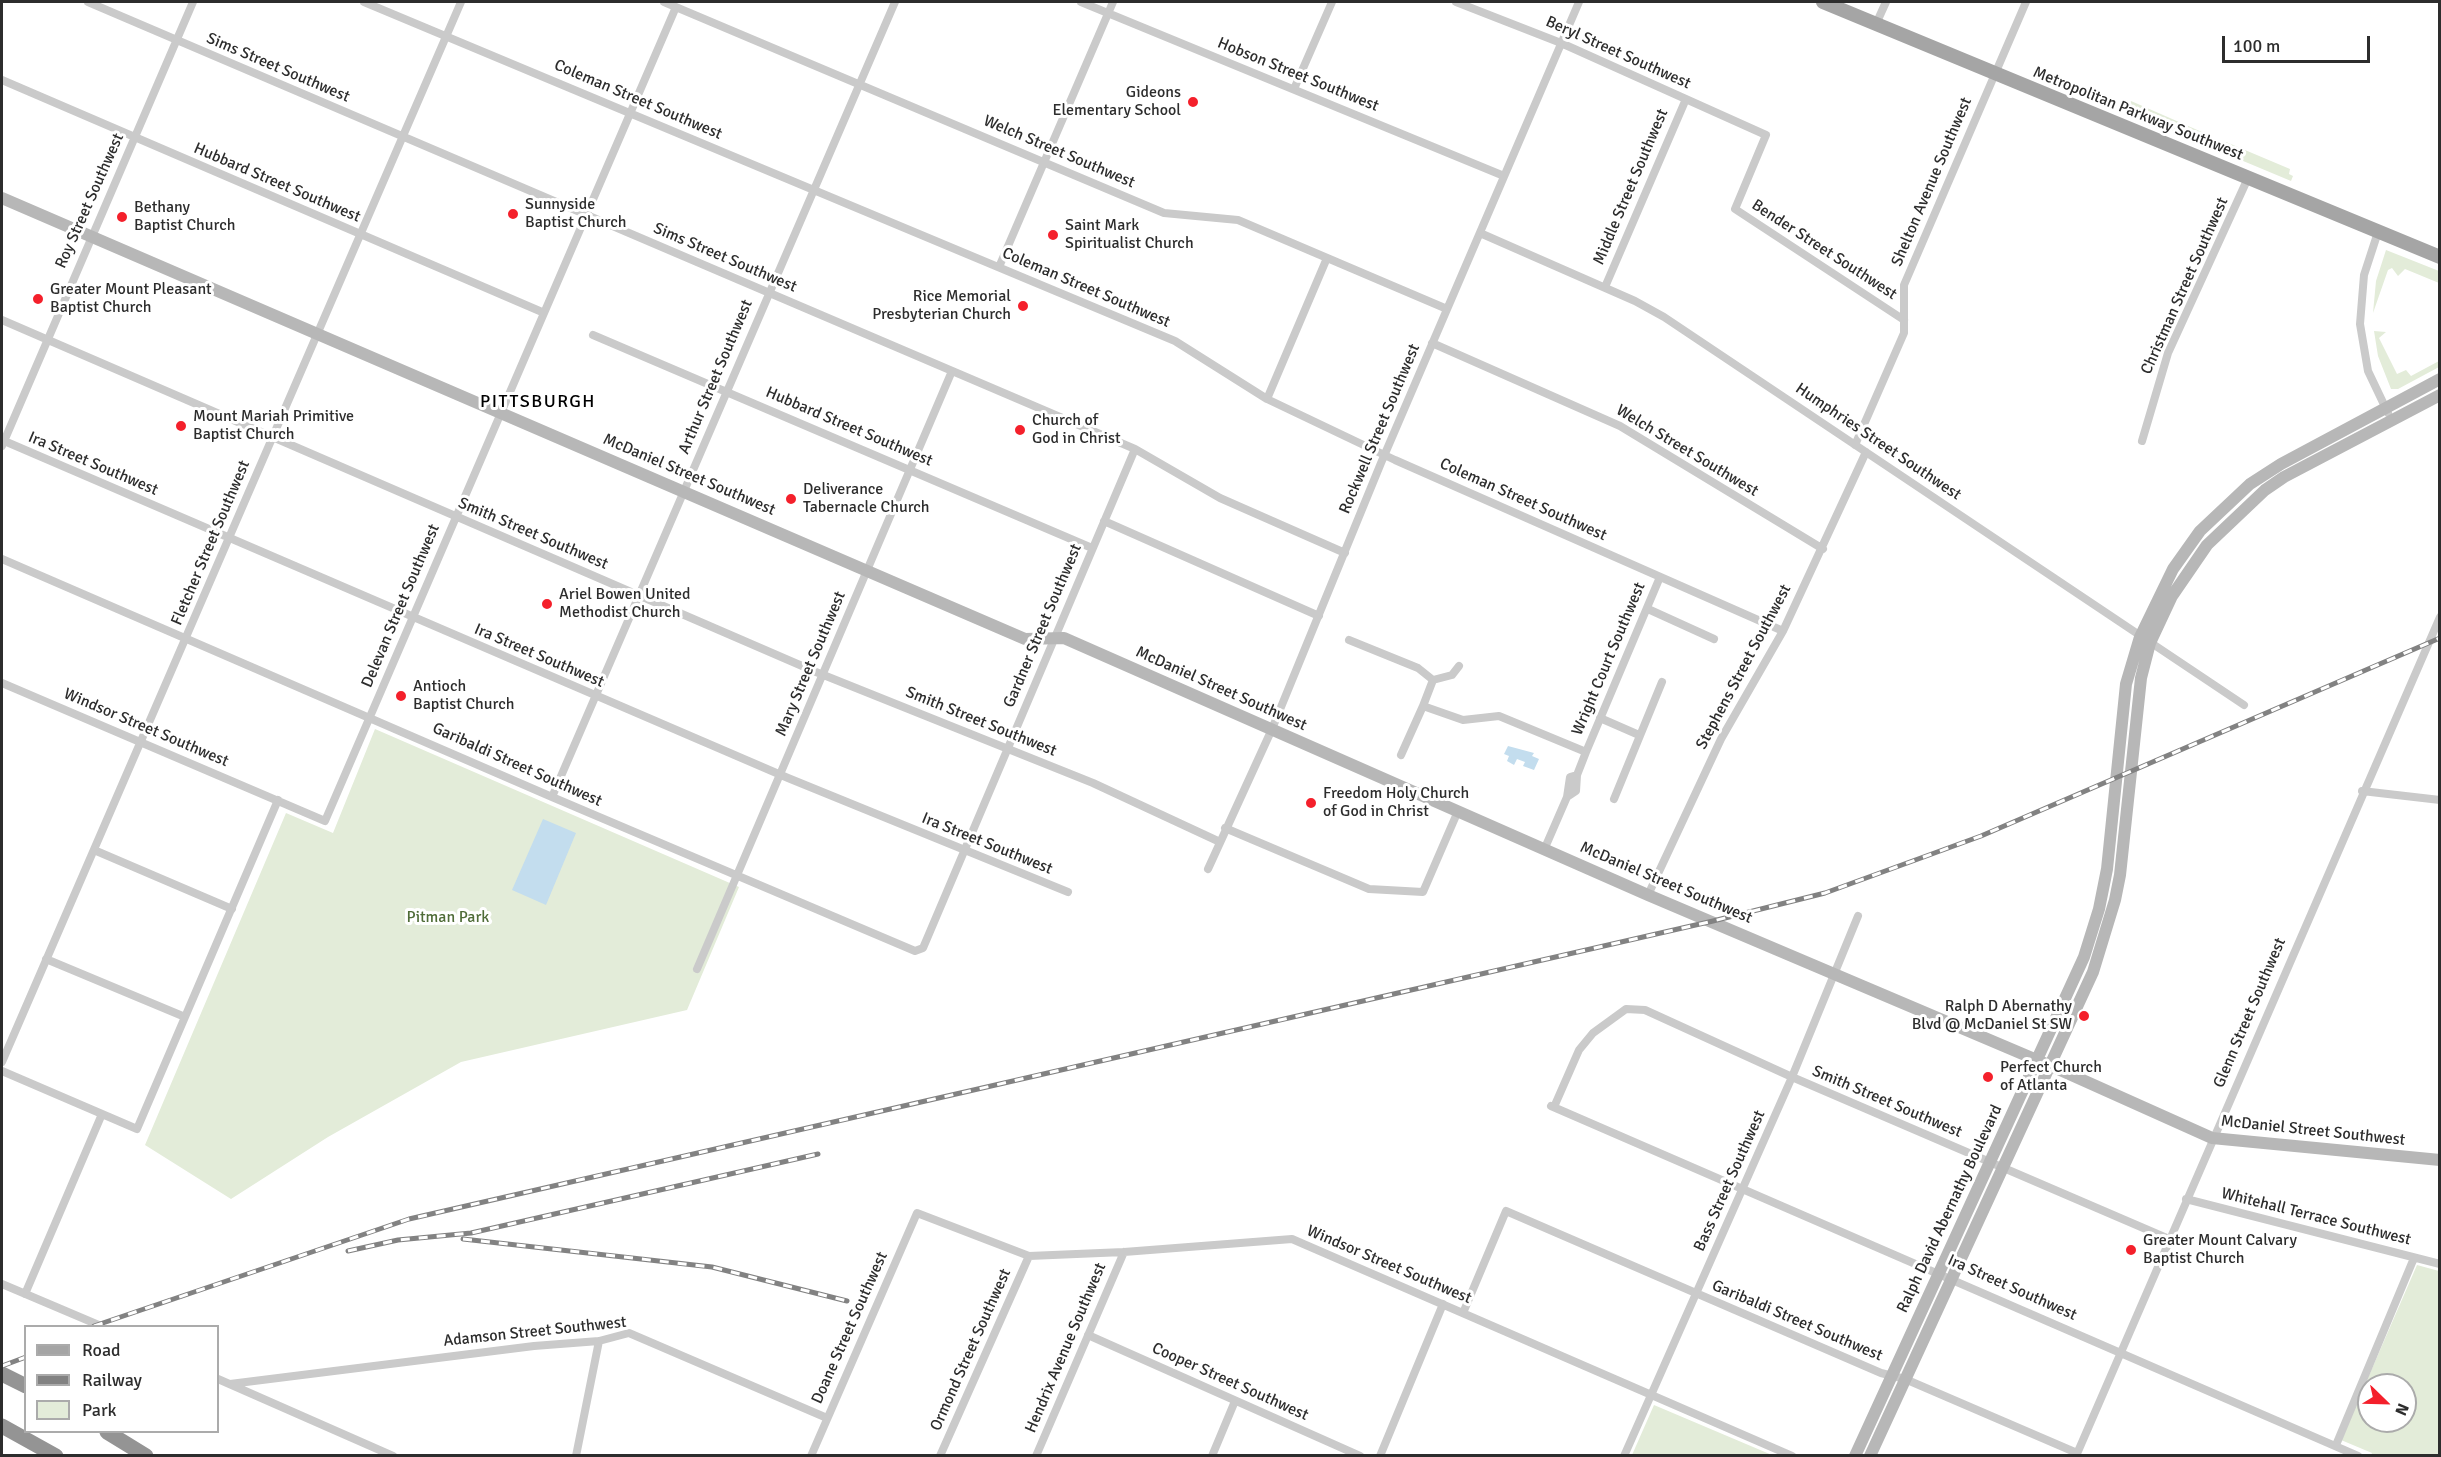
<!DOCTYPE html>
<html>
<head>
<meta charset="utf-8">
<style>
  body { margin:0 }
  #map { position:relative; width:2441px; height:1457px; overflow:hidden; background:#fff; font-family:Signika,sans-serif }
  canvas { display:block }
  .frame { position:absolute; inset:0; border:3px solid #2d2d2d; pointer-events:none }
  .legend { position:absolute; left:24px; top:1325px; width:195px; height:108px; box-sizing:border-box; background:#fff; border:2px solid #ababab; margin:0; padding:8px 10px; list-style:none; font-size:18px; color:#2d2d2d }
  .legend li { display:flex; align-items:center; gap:12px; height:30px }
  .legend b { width:30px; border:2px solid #ababab }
  .north { position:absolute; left:2357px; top:1373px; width:60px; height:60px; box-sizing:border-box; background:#fff; border:2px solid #ababab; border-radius:50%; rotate:113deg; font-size:16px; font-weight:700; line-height:24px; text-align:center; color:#2d2d2d }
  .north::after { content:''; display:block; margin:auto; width:21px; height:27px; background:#f4202b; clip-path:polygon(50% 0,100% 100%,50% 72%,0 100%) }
  .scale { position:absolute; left:2222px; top:36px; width:148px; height:27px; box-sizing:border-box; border:3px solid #2d2d2d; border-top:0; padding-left:8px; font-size:18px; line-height:21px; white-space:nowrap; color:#2d2d2d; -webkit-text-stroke:4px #fff; paint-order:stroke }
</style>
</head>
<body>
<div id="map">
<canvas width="2441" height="1457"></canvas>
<div class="frame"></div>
<ul class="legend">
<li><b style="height:8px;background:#a5a5a5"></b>Road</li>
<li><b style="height:8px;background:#828282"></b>Railway</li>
<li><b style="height:16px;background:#e3ecd9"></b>Park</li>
</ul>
<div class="north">N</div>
<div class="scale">100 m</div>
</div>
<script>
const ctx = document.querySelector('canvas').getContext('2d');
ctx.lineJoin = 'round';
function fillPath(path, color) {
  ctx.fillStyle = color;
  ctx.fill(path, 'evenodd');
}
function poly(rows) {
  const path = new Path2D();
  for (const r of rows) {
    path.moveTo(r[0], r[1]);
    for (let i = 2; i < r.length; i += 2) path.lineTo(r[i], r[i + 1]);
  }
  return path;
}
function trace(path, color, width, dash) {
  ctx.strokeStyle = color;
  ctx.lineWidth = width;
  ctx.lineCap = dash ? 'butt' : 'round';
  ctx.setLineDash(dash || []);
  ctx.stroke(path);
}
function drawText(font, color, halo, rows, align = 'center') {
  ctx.font = font + ' Signika,sans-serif';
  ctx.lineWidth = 6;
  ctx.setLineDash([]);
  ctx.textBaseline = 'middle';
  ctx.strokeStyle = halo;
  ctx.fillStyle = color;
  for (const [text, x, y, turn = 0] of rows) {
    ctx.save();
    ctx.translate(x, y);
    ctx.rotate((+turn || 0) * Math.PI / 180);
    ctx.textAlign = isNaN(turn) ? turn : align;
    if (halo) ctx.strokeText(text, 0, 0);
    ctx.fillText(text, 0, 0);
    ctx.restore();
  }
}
fillPath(poly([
  [2131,101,2211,136,2211,141,2222,146,2226,142,2290,169,2289,174,2293,176,2291,181,2126,112],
  [2386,250,2439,271,2439,283,2405,269,2398,276,2392,268,2388,270,2373,313,2376,281],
  [2374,331,2386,332,2379,338,2397,374,2406,370,2411,376,2439,361,2439,367,2398,389,2391,389,2378,356],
  [375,729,739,887,687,1010,461,1062,328,1137,231,1199,145,1145,286,813,333,833],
  [2417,1265,2439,1271,2439,1455,2371,1455,2372,1453,2341,1440],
  [2369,1385,2405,1385,2405,1421,2369,1421],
  [1654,1405,1772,1455,1632,1455]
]), '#e3ecd9');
fillPath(poly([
  [1508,746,1534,753,1532,756,1539,759,1534,770,1523,766,1525,762,1517,759,1514,765,1507,761,1509,756,1504,754],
  [543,819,576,833,546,905,512,890]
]), '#c3ddee');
trace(poly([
  [88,2,1135,449,1220,498,1345,553],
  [364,2,1175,341,1267,399,1395,460,1783,631],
  [664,2,1164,213,1238,220,1447,309],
  [1081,2,1504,176],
  [1456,2,1561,43,1766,135,1735,209,1904,320],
  [1876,24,1886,2],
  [2,80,542,312],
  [1294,89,1332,2],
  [2378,232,2364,275,2360,324,2368,371,2388,413],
  [1480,233,1635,301,1664,317,2244,705],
  [999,267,1113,2],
  [1605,287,1686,99],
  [2,320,816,672,1093,783,1220,842],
  [593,335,1092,548],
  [1432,343,1620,426,1823,549],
  [1267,399,1327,258],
  [2,440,788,778,1068,892],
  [2142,441,2168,353,2248,178],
  [1855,445,1904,333,1904,285,2026,2],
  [2,446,193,2],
  [1104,521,1319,616],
  [2,559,552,797,915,951,923,948,1135,449],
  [1648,609,1714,639],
  [1349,640,1418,668,1433,680],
  [1459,666,1452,675,1433,680,1423,706,1463,720,1499,716,1586,752,1660,577],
  [2,683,325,821,676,7],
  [1600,718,1639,735],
  [1401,755,1423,706],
  [1577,775,1586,752],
  [2362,791,2440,800],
  [552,797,895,2],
  [1567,797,1576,791,1577,775],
  [1614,799,1662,682],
  [1225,828,1369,889,1423,892,1458,811],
  [94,850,232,909],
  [1544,850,1567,797,1570,777,1577,775],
  [1208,869,1272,729,1381,463,1579,2],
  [1648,895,1721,739,1783,631,1866,452],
  [46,959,185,1017],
  [697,969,952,371],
  [2,1062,461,2],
  [2,1071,137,1129,278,800],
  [1551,1106,2358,1456],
  [1554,1107,1579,1050,1593,1033,1626,1009,1645,1010,1792,1077,2169,1239],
  [2186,1199,2440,1264],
  [2,1284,101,1326],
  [25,1294,102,1114],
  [1463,1313,1506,1211,1881,1373,1905,1379,2077,1453],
  [1088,1335,1360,1456],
  [218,1379,393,1456],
  [230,1384,534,1346,599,1341,629,1333,827,1418],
  [2336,1445,2414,1258],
  [576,1456,599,1341],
  [811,1456,917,1213,1029,1256,1124,1252,1292,1239,1792,1456],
  [940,1456,1029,1256],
  [1036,1456,1124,1252],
  [1212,1456,1235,1401],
  [1380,1456,1443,1304],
  [1624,1456,1792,1077,1858,916],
  [2076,1456,2440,617]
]), '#cacaca', 8);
trace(poly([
  [2,198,1025,639,1064,638,1648,895,2058,1069,2212,1138,2440,1160],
  [1855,1456,2084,957,2099,909,2107,869,2126,684,2140,637,2173,569,2200,531,2250,484,2281,464,2440,379],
  [1870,1456,2093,972,2115,900,2120,875,2141,678,2150,643,2172,596,2207,545,2265,490,2284,477,2440,395]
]), '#b7b7b7', 12);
trace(poly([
  [1823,2,2440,257]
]), '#a5a5a5', 14);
trace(poly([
  [2,1374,26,1386],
  [2,1426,56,1456],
  [107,1432,146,1456]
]), '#949494', 15);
const rail = poly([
  [463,1239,712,1267,847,1301],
  [348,1251,398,1240,471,1233,818,1154],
  [94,1326,409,1219,1713,921,1825,893,1981,836,2440,638],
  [2,1366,26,1357]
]);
trace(rail, '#828282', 5);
trace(rail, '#fff', 3, [9]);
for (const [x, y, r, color] of [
  [1193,102,6,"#f4202b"],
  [513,214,6,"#f4202b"],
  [122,217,6,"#f4202b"],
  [1053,235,6,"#f4202b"],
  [38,299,6,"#f4202b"],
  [1023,306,6,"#f4202b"],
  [181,426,6,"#f4202b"],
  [1020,430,6,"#f4202b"],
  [791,499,6,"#f4202b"],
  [547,604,6,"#f4202b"],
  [401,696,6,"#f4202b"],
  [1311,803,6,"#f4202b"],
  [2084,1016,6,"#f4202b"],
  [1988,1077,6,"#f4202b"],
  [2131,1250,6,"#f4202b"]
]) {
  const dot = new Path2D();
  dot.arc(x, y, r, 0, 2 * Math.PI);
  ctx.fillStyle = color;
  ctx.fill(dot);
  trace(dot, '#fff', 2);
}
drawText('16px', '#2d2d2d', '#fff', [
  ["Beryl Street Southwest",1618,53,24],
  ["Sims Street Southwest",278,68,23],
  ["Hobson Street Southwest",1298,75,22],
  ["Coleman Street Southwest",638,100,23],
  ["Metropolitan Parkway Southwest",2138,114,22],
  ["Welch Street Southwest",1059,152,23],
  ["Shelton Avenue Southwest",1932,182,-67],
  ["Hubbard Street Southwest",277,183,23],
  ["Middle Street Southwest",1631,187,-67],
  ["Roy Street Southwest",90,201,-66],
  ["Bender Street Southwest",1824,250,33],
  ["Sims Street Southwest",725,258,23],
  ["Christman Street Southwest",2185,286,-66],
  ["Coleman Street Southwest",1086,288,23],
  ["Arthur Street Southwest",716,377,-67],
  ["Hubbard Street Southwest",849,427,23],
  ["Rockwell Street Southwest",1380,429,-67],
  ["Humphries Street Southwest",1878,442,34],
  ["Welch Street Southwest",1687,451,31],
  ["Ira Street Southwest",93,464,23],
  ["McDaniel Street Southwest",689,475,23],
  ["Coleman Street Southwest",1523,500,24],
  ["Smith Street Southwest",533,534,23],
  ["Fletcher Street Southwest",211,543,-67],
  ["Delevan Street Southwest",401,606,-67],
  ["Gardner Street Southwest",1043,626,-67],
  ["Ira Street Southwest",539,656,23],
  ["Wright Court Southwest",1609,659,-67],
  ["Mary Street Southwest",811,664,-67],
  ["Stephens Street Southwest",1744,667,-62],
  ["McDaniel Street Southwest",1221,689,24],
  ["Smith Street Southwest",981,722,22],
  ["Windsor Street Southwest",146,728,23],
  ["Garibaldi Street Southwest",517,765,24],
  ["Ira Street Southwest",987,844,22],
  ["McDaniel Street Southwest",1666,883,23],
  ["Glenn Street Southwest",2250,1013,-67],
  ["Smith Street Southwest",1887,1102,23],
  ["McDaniel Street Southwest",2313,1131,6],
  ["Bass Street Southwest",1730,1181,-66],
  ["Ralph David Abernathy Boulevard",1950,1209,-65],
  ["Whitehall Terrace Southwest",2316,1217,14],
  ["Windsor Street Southwest",1389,1265,23],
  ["Ira Street Southwest",2012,1288,24],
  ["Garibaldi Street Southwest",1797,1321,23],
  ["Doane Street Southwest",850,1328,-66],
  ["Adamson Street Southwest",535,1332,-6],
  ["Hendrix Avenue Southwest",1066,1348,-67],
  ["Ormond Street Southwest",971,1350,-66],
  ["Cooper Street Southwest",1230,1382,24]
]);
drawText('16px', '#2d2d2d', '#fff', [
  ["Gideons",1181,93,"right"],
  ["Elementary School",1181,111,"right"],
  ["Sunnyside",525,205],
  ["Baptist Church",525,223],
  ["Bethany",134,208],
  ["Baptist Church",134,226],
  ["Saint Mark",1065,226],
  ["Spiritualist Church",1065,244],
  ["Greater Mount Pleasant",50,290],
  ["Baptist Church",50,308],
  ["Rice Memorial",1011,297,"right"],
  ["Presbyterian Church",1011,315,"right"],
  ["Mount Mariah Primitive",193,417],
  ["Baptist Church",193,435],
  ["Church of",1032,421],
  ["God in Christ",1032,439],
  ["Deliverance",803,490],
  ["Tabernacle Church",803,508],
  ["Ariel Bowen United",559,595],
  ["Methodist Church",559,613],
  ["Antioch",413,687],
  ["Baptist Church",413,705],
  ["Freedom Holy Church",1323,794],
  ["of God in Christ",1323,812],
  ["Ralph D Abernathy",2072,1007,"right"],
  ["Blvd @ McDaniel St SW",2072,1025,"right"],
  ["Perfect Church",2000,1068],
  ["of Atlanta",2000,1086],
  ["Greater Mount Calvary",2143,1241],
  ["Baptist Church",2143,1259]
], 'left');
drawText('16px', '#4f6c37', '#fff', [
  ["Pitman Park",448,918]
]);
ctx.letterSpacing = '1.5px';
drawText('18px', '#000', '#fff', [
  ["PITTSBURGH",538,402]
]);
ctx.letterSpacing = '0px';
</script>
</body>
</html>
